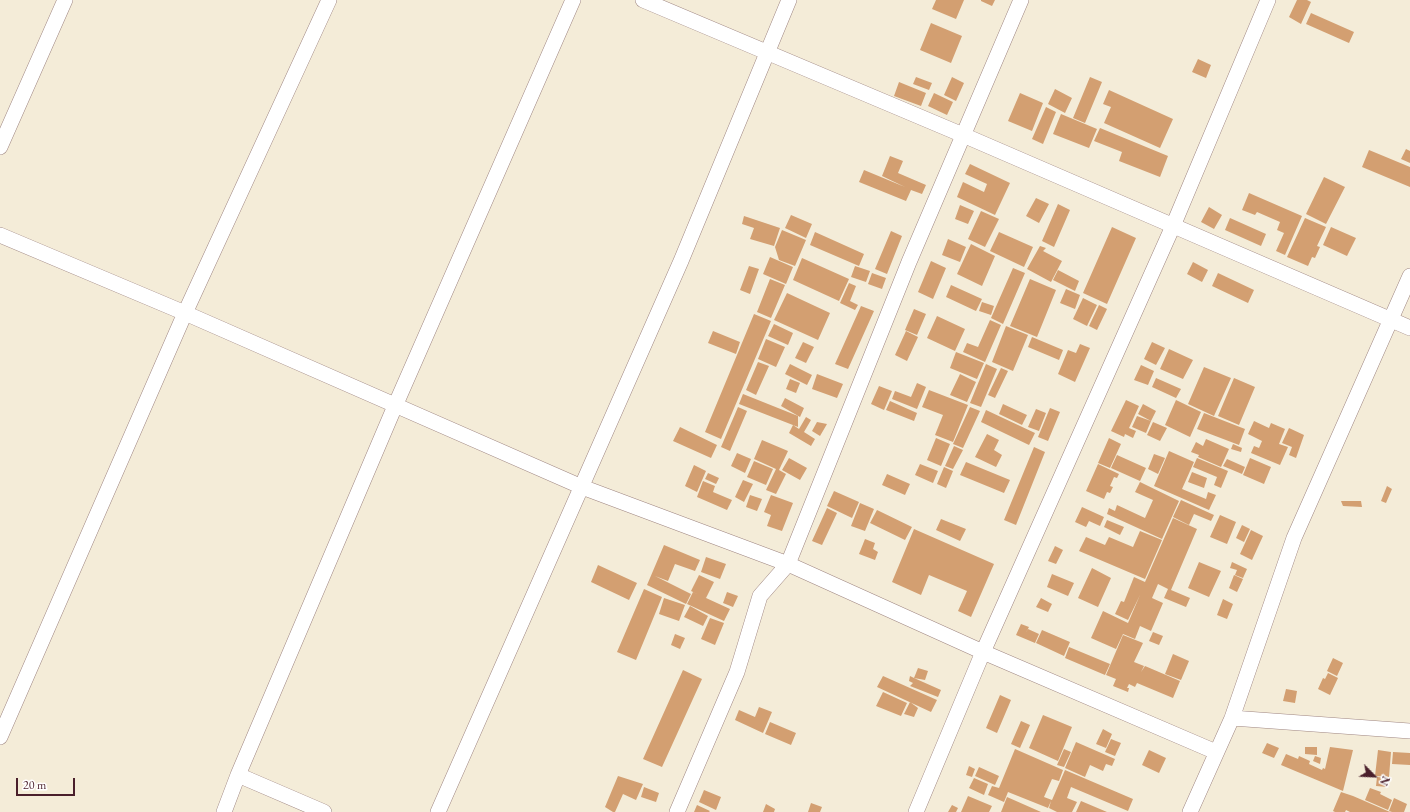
<!DOCTYPE html>
<html>
<head>
<meta charset="utf-8">
<style>
  body { margin:0 }
  #map { position:relative; width:1410px; height:812px; overflow:hidden; background:#f4ecd8; font-family:"EB Garamond",serif }
  canvas { display:block }
  .north { position:absolute; left:1354px; top:756px; width:40px; height:40px; -webkit-text-stroke:3px #fff; paint-order:stroke; rotate:114deg; font-size:11px; font-weight:700; line-height:16px; text-align:center; color:#4a1f2b }
  .north::after { content:''; display:block; margin:auto; width:14px; height:18px; background:#4a1f2b; clip-path:polygon(50% 0,100% 100%,50% 72%,0 100%) }
  .scale { position:absolute; left:16px; top:778px; width:59px; height:18px; box-sizing:border-box; border:2px solid #4a1f2b; border-top:0; padding-left:5px; font-size:12px; line-height:14px; white-space:nowrap; color:#4a1f2b; -webkit-text-stroke:3px #fff; paint-order:stroke }
</style>
</head>
<body>
<div id="map">
<canvas width="1410" height="812"></canvas>
<div class="north">N</div>
<div class="scale">20 m</div>
</div>
<script>
const ctx = document.querySelector('canvas').getContext('2d');
ctx.lineJoin = 'round';
function fillPath(path, color) {
  ctx.fillStyle = color;
  ctx.fill(path, 'evenodd');
}
function poly(rows) {
  const path = new Path2D();
  for (const r of rows) {
    path.moveTo(r[0], r[1]);
    for (let i = 2; i < r.length; i += 2) path.lineTo(r[i], r[i + 1]);
  }
  return path;
}
function trace(path, color, width, dash) {
  ctx.strokeStyle = color;
  ctx.lineWidth = width;
  ctx.lineCap = dash ? 'butt' : 'round';
  ctx.setLineDash(dash || []);
  ctx.stroke(path);
}
fillPath(poly([
  [936,0,964,0,956,19,932,9],
  [981,0,995,0,992,6,981,1],
  [1297,0,1307,0,1311,2,1301,24,1289,17],
  [1311,13,1354,32,1349,43,1306,24],
  [931,23,962,36,951,63,920,50],
  [1198,59,1211,65,1206,78,1192,72],
  [916,77,932,83,929,90,913,84],
  [952,77,964,83,956,101,944,95],
  [1090,77,1102,82,1085,123,1073,118],
  [899,82,926,93,921,106,894,96],
  [1055,89,1072,98,1065,113,1048,104],
  [1109,90,1173,119,1160,148,1104,123,1111,107,1103,104],
  [934,93,953,102,947,115,928,106],
  [1020,93,1043,103,1032,131,1008,121],
  [1046,107,1056,112,1043,144,1032,139],
  [1061,114,1097,129,1089,148,1053,134],
  [1100,128,1168,156,1160,177,1119,161,1122,152,1094,141],
  [1406,149,1410,151,1410,163,1401,159],
  [1369,150,1410,167,1410,187,1362,167],
  [890,156,903,161,898,173,926,185,922,194,911,190,906,201,859,182,864,170,905,187,882,176],
  [970,164,1010,183,995,215,957,197,963,182,984,192,987,184,965,174],
  [1324,177,1345,187,1326,224,1306,214],
  [1249,193,1302,216,1285,255,1276,251,1284,233,1277,230,1280,222,1257,212,1255,215,1242,210],
  [1036,198,1049,204,1039,223,1026,216],
  [1058,204,1070,210,1054,247,1042,241],
  [960,205,974,211,968,224,955,219],
  [1209,207,1222,215,1214,229,1201,222],
  [981,211,999,219,985,247,968,239],
  [791,215,812,224,806,238,785,228],
  [744,216,780,228,774,246,750,239,754,228,742,224],
  [1230,218,1266,234,1261,246,1225,230],
  [1305,218,1326,227,1317,246,1320,247,1315,258,1312,257,1308,266,1287,257],
  [1112,227,1136,238,1107,304,1083,293],
  [1331,227,1356,238,1347,256,1323,245],
  [782,230,806,240,795,266,779,260,775,247],
  [891,231,902,236,887,274,875,269],
  [815,232,864,254,859,266,810,245],
  [999,232,1033,247,1024,267,990,251],
  [948,239,966,247,960,262,942,255],
  [971,244,995,256,982,286,957,274],
  [1040,246,1046,248,1043,251,1062,261,1051,282,1027,269],
  [770,257,793,267,786,284,763,274],
  [802,258,849,279,839,301,793,280],
  [931,261,946,268,933,299,918,292],
  [1193,262,1208,270,1202,282,1187,274],
  [749,266,759,269,750,294,740,290],
  [855,266,870,271,866,282,851,277],
  [1013,268,1025,273,1003,324,991,318],
  [1058,270,1079,281,1075,291,1053,280],
  [872,273,886,278,882,289,868,284],
  [1218,273,1254,290,1248,303,1212,286],
  [770,279,785,285,771,318,757,312],
  [1030,279,1056,290,1037,337,1010,326],
  [849,283,856,286,850,301,858,305,855,310,840,303],
  [951,285,982,299,976,311,946,297],
  [1066,289,1080,295,1075,309,1060,303],
  [787,293,830,313,818,340,774,320],
  [1083,298,1097,305,1087,326,1073,319],
  [982,302,994,306,991,315,979,311],
  [1099,305,1107,309,1097,330,1089,326],
  [861,306,874,311,848,369,835,364],
  [914,309,926,314,917,335,905,330],
  [754,314,771,321,721,439,705,432],
  [937,316,965,329,955,351,927,338],
  [990,320,1001,325,985,362,963,352,967,343,978,347],
  [774,324,793,333,788,345,768,336],
  [1006,326,1028,335,1013,371,992,362],
  [713,331,740,342,736,354,708,343],
  [906,331,918,337,907,361,895,355],
  [1032,337,1063,350,1059,360,1028,347],
  [766,339,785,347,776,367,758,359],
  [803,342,814,347,806,363,795,358],
  [1152,342,1165,348,1156,365,1144,359],
  [1080,344,1090,348,1075,382,1058,374,1068,350,1076,353],
  [1169,349,1193,360,1183,379,1160,369],
  [956,352,984,363,977,379,950,368],
  [758,362,769,366,756,395,746,390],
  [790,364,812,375,807,385,785,374],
  [986,364,997,369,981,407,970,403],
  [1141,365,1154,371,1148,385,1134,380],
  [1204,367,1231,378,1214,416,1188,404],
  [1001,368,1008,371,995,398,988,395],
  [817,374,843,384,837,398,812,389],
  [960,374,976,382,967,402,950,395],
  [1156,378,1181,389,1176,398,1152,387],
  [1234,378,1255,387,1239,425,1218,416],
  [790,379,800,383,796,393,786,389],
  [917,383,926,387,917,409,892,399,895,391,911,397],
  [879,386,892,391,884,410,871,404],
  [929,390,968,405,953,442,935,435,943,415,922,407],
  [743,394,798,416,798,427,739,404],
  [785,398,804,408,800,417,781,406],
  [1126,400,1139,406,1129,428,1136,431,1133,438,1125,434,1124,437,1111,431],
  [1176,400,1201,412,1190,437,1165,425],
  [890,401,917,413,914,421,886,410],
  [1003,404,1027,415,1022,425,999,414],
  [1143,404,1156,411,1151,421,1138,414],
  [738,407,747,411,730,451,721,447],
  [970,407,980,411,963,448,953,444],
  [1050,408,1060,412,1048,441,1038,437],
  [1036,409,1046,413,1039,431,1028,427],
  [986,410,1035,433,1029,445,981,422],
  [1204,413,1245,429,1239,445,1197,429],
  [1137,416,1151,421,1146,433,1132,427],
  [806,417,811,420,804,432,815,439,811,446,789,433,793,425,799,429],
  [1254,421,1269,428,1271,423,1285,429,1279,444,1288,447,1280,465,1251,453,1254,446,1259,448,1262,441,1248,434],
  [817,422,827,424,820,436,812,431],
  [1153,422,1167,428,1160,441,1147,435],
  [680,427,717,445,711,458,673,441],
  [1289,428,1304,435,1296,458,1289,455,1292,447,1282,443],
  [987,434,999,440,994,450,1002,455,996,467,975,457],
  [936,438,950,444,941,466,927,460],
  [1109,438,1121,444,1110,468,1098,463],
  [1206,439,1229,449,1221,467,1198,457,1199,455,1191,452,1196,442,1203,446],
  [762,440,788,451,779,470,786,474,776,494,766,490,776,469,754,459],
  [1233,444,1242,448,1241,452,1231,449],
  [954,446,963,450,953,469,945,466],
  [1034,447,1045,452,1016,525,1004,520],
  [1169,451,1194,462,1182,489,1206,499,1208,492,1216,495,1209,510,1154,486],
  [737,453,751,459,745,473,731,466],
  [1154,454,1165,458,1158,474,1148,469],
  [1117,455,1146,468,1140,481,1111,468],
  [789,458,807,468,800,480,782,470],
  [1197,458,1228,471,1221,488,1214,485,1217,477,1193,467],
  [1250,458,1271,467,1264,484,1243,475],
  [1227,459,1245,467,1242,474,1223,466],
  [754,461,773,469,766,485,747,477],
  [966,462,1010,480,1004,493,960,475],
  [920,464,938,471,933,483,915,475],
  [1098,464,1119,474,1117,478,1114,477,1110,486,1113,487,1110,493,1107,492,1104,499,1086,491],
  [694,465,706,471,697,492,685,486],
  [944,467,953,471,946,488,937,484],
  [1192,472,1207,478,1204,488,1188,482],
  [708,473,719,478,716,484,705,479],
  [887,474,910,484,905,495,882,485],
  [743,480,753,484,744,502,735,497],
  [703,481,715,486,713,492,732,500,727,510,697,497],
  [1140,482,1179,501,1162,539,1107,514,1109,508,1115,511,1117,505,1145,518,1153,500,1135,492],
  [1387,486,1392,489,1386,503,1381,501],
  [834,491,859,502,852,518,827,506],
  [750,495,762,499,757,511,746,507],
  [771,495,793,503,782,531,767,526,771,515,764,512],
  [1181,500,1214,515,1211,521,1194,514,1189,525,1173,517],
  [1341,501,1361,501,1362,507,1343,506],
  [860,503,874,509,865,531,851,526],
  [1082,507,1104,517,1100,526,1089,521,1086,527,1075,522],
  [827,508,837,513,822,545,812,541],
  [877,510,912,527,905,540,870,523],
  [1220,515,1236,522,1227,544,1210,537],
  [1173,518,1197,529,1171,590,1190,598,1186,607,1164,598,1168,589,1158,584,1152,598,1163,603,1151,631,1140,626,1135,639,1123,634,1116,649,1091,638,1103,611,1128,623,1140,595,1128,620,1115,614,1121,601,1124,602,1134,577,1145,582],
  [941,519,966,529,960,541,936,530],
  [1107,520,1124,527,1120,535,1104,527],
  [1242,525,1250,529,1244,542,1236,538],
  [914,529,994,564,971,617,958,611,967,591,929,575,921,595,892,582],
  [1251,530,1263,536,1252,560,1240,554],
  [1140,531,1162,540,1145,579,1079,551,1086,537,1105,545,1109,537,1133,547],
  [865,539,875,543,873,549,878,552,875,560,859,554],
  [664,545,700,560,695,571,675,564,668,581,655,576,691,594,686,604,647,585],
  [1055,546,1063,550,1056,564,1048,561],
  [706,557,726,564,720,579,701,572],
  [1199,562,1221,571,1209,597,1188,588],
  [1232,562,1247,569,1243,578,1235,575,1237,570,1230,568],
  [598,565,637,583,629,600,591,582],
  [1092,568,1111,578,1098,607,1078,598],
  [1052,574,1074,583,1068,596,1047,587],
  [699,575,714,582,706,598,691,591],
  [1234,575,1243,579,1237,592,1229,588],
  [644,589,662,597,636,660,617,652],
  [693,592,730,609,724,621,687,604],
  [727,592,738,596,733,607,723,603],
  [664,598,685,605,679,621,659,614],
  [1041,598,1052,604,1048,612,1036,607],
  [1223,599,1233,604,1227,619,1217,615],
  [690,606,708,616,703,626,684,617],
  [710,618,724,623,715,645,701,639],
  [1021,624,1029,627,1025,634,1028,629,1039,634,1035,643,1016,635],
  [1042,630,1070,642,1064,656,1036,643],
  [1153,632,1163,636,1159,645,1149,641],
  [675,634,685,638,680,649,671,645],
  [1123,635,1143,643,1134,662,1144,666,1141,672,1145,666,1180,681,1173,698,1137,683,1135,687,1129,684,1127,688,1129,688,1128,692,1113,686,1116,679,1106,675],
  [1069,647,1110,664,1105,675,1065,658],
  [1173,654,1189,661,1181,680,1165,674],
  [1333,658,1343,663,1337,676,1327,671],
  [918,668,928,671,925,680,914,678,941,690,938,697,910,686,913,683,909,681,910,676,914,678],
  [683,670,702,679,662,767,643,759],
  [1328,673,1338,678,1330,695,1318,689,1323,678,1325,679],
  [883,676,937,700,931,712,877,687],
  [1286,689,1297,691,1295,703,1283,701],
  [883,692,907,703,901,716,876,706],
  [1000,695,1011,700,997,733,986,728],
  [910,702,918,708,914,717,904,714],
  [759,707,772,712,763,733,735,720,739,710,755,717],
  [1043,715,1072,727,1058,761,1029,748],
  [1021,721,1030,725,1020,748,1011,744],
  [770,722,796,733,791,745,765,734],
  [1103,729,1112,734,1106,748,1096,744],
  [1111,739,1121,743,1115,756,1105,752],
  [1076,742,1115,759,1112,766,1106,764,1103,771,1090,765,1085,777,1065,768],
  [1267,743,1279,748,1274,758,1262,753],
  [1305,747,1317,747,1317,755,1305,754],
  [1330,747,1353,750,1343,791,1281,765,1286,754,1298,759,1299,756,1310,761,1309,764,1322,770,1323,768,1325,769],
  [1015,749,1063,770,1059,781,1052,779,1044,797,1052,800,1065,770,1133,799,1128,811,1071,787,1067,798,1077,802,1072,812,1057,812,1049,808,1051,801,1048,808,1008,792,1004,802,988,795,992,786,999,788],
  [1064,749,1071,752,1064,767,1057,765],
  [1149,750,1166,758,1159,773,1142,765],
  [1378,750,1391,752,1389,777,1375,776],
  [1393,752,1410,753,1410,765,1392,764],
  [1315,756,1321,758,1320,764,1313,761],
  [969,766,975,769,972,777,966,775],
  [979,767,999,776,995,785,975,776],
  [618,776,643,784,636,800,623,794,615,812,613,812,605,807],
  [1377,777,1389,778,1388,787,1376,786],
  [974,778,988,784,984,795,969,788],
  [644,787,659,793,656,802,641,797],
  [1370,788,1381,792,1380,794,1392,800,1388,810,1365,800],
  [704,790,721,797,716,810,699,802],
  [1341,792,1353,796,1390,812,1350,812,1346,810,1345,812,1335,812,1333,811],
  [968,796,992,806,989,812,961,812],
  [1007,797,1041,812,1001,812],
  [1394,798,1407,804,1404,812,1392,812,1389,811],
  [1081,801,1107,812,1076,812],
  [811,803,822,807,820,812,808,812],
  [766,804,775,809,774,812,763,812],
  [697,805,710,811,709,812,694,812],
  [952,805,958,808,956,812,948,812]
]), '#d39f71');
const street = poly([
  [643,0,963,135,1410,328],
  [0,147,65,0],
  [0,235,185,313,582,487,788,564,983,652,1216,752],
  [1232,718,1410,731],
  [0,737,185,313,329,0],
  [238,775,324,812],
  [224,812,238,775,395,406,573,0],
  [438,812,681,261,789,0],
  [677,812,737,672,760,596,788,564,909,262,1021,0],
  [916,812,983,652,1173,226,1268,0],
  [1190,812,1232,718,1294,538,1410,276]
]);
trace(street, '#9f8682', 16);
trace(street, '#fff', 15);
</script>
</body>
</html>
